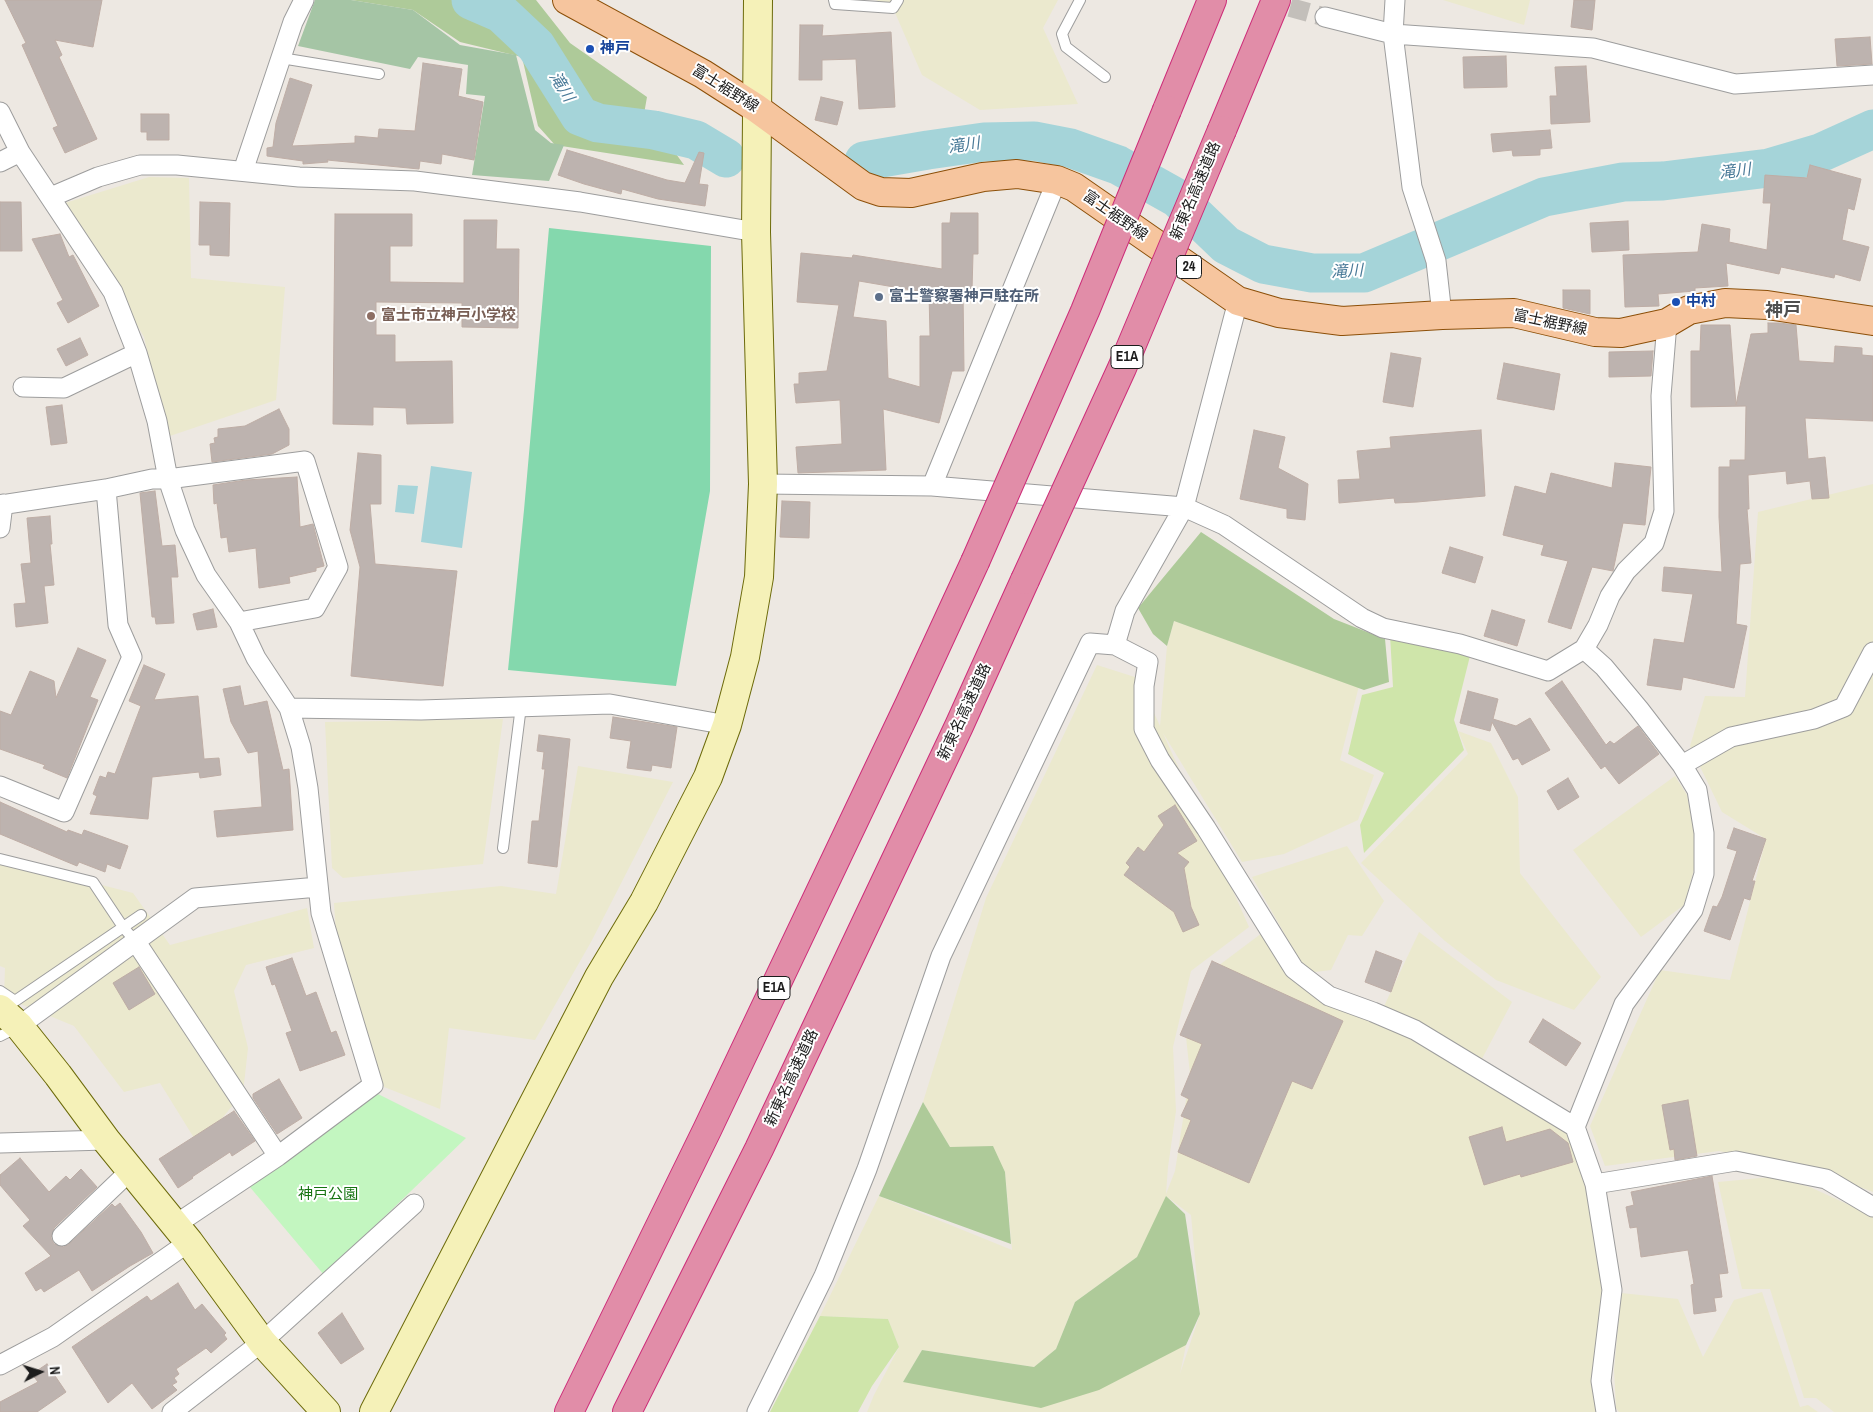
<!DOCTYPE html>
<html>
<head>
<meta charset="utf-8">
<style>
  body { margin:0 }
  #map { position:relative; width:1873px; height:1412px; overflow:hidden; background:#ede8e2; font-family:"Archivo Narrow",sans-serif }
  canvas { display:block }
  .north { position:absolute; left:15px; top:1347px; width:50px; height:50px; -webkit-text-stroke:4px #fff; paint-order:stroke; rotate:85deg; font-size:14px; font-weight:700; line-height:20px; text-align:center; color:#1c1c1c }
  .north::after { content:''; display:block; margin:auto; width:18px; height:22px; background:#1c1c1c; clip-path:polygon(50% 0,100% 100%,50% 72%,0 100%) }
</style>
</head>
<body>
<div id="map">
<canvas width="1873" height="1412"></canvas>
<div class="north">N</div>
</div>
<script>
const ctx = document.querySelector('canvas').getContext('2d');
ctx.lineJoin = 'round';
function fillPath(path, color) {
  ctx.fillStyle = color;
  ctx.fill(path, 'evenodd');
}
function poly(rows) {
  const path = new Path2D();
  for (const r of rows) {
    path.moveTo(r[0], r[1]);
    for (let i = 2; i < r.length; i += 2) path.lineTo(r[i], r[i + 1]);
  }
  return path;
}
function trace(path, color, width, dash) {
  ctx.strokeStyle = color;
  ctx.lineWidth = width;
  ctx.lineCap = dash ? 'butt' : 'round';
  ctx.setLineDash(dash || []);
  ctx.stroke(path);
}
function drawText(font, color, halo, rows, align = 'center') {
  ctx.font = font + ' "Archivo Narrow","Noto Sans JP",sans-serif';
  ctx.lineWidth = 4;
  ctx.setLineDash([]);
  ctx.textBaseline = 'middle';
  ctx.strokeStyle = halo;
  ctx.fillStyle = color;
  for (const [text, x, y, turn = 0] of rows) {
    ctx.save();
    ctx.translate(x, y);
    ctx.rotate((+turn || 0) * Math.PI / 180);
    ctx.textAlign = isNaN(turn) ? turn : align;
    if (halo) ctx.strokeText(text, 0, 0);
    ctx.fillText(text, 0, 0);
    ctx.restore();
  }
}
fillPath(poly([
  [876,0,1058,0,1043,28,1078,104,980,110,922,75,893,8],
  [1443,0,1530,0,1524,25],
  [149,177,189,178,191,278,285,287,276,400,167,437,144,337,65,203],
  [1873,484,1873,1192,1810,1168,1719,1151,1605,1166,1590,1126,1660,970,1730,980,1766,839,1722,812,1690,746,1705,696,1745,697,1758,512],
  [1174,621,1359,686,1340,760,1374,775,1358,820,1284,854,1242,862,1163,733,1249,927,1191,971,1173,1047,1176,1111,1168,1167,1166,1194,1175,1171,1190,1074,1186,1037,1206,975,1262,933,1291,964,1378,1019,1419,932,1512,1002,1475,1072,1575,1127,1609,1272,1605,1412,867,1412,874,1395,899,1347,888,1319,820,1316,879,1196,1012,1250,1005,1172,950,1147,923,1102,986,898,1097,665,1138,678,1160,726,1167,646],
  [1166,1196,1191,1215,1200,1314,1180,1374,1186,1345,1142,1358,903,1382,922,1350,1034,1367,1056,1349,1075,1302,1137,1257,1165,1202],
  [503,719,483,864,343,878,332,868,325,722],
  [1458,731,1491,743,1518,797,1520,873,1601,977,1574,1010,1496,980,1445,941,1361,863,1468,754],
  [578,766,673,782,591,942,535,1040,449,1028,440,1109,384,1087,336,934,334,903,501,886,556,894],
  [1675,776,1687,795,1698,855,1684,905,1641,937,1573,850],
  [1347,846,1384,901,1362,936,1348,935,1331,970,1307,973,1252,877],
  [0,859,133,893,170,945,307,908,314,948,246,965,234,991,248,1048,243,1093,199,1146,160,1083,124,1092,74,1026,4,997,5,968,0,966],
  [1771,1177,1810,1187,1873,1216,1873,1412,1834,1412,1816,1398,1804,1398,1770,1289,1742,1289,1718,1182],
  [1762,1292,1800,1407,1808,1405,1818,1412,1619,1412,1616,1408,1614,1370,1621,1293,1678,1299,1703,1357,1734,1300]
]), '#ebe9ce');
fillPath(poly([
  [1390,635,1472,648,1454,720,1464,750,1364,853,1360,825,1384,773,1348,754,1362,695,1393,687],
  [820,1316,888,1319,899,1347,872,1386,858,1412,770,1412]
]), '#cfe5aa');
fillPath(poly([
  [351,0,536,0,570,43,647,97,641,131,674,151,684,165,555,145,538,126,522,57,460,42,413,10],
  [1201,532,1334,619,1385,639,1389,682,1364,690,1174,621,1167,646,1153,634,1138,608],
  [923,1102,950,1147,993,1146,1005,1172,1011,1244,879,1196],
  [1166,1196,1185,1214,1200,1314,1186,1345,1099,1390,1041,1408,903,1382,922,1350,1034,1367,1056,1349,1075,1302,1137,1257]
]), '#aeca99');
fillPath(poly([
  [315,0,351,0,413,10,460,45,516,55,535,130,551,143,564,145,549,181,472,175,485,96,466,94,468,65,418,57,410,69,298,46]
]), '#a5c5a5');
fillPath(poly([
  [376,1093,466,1138,324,1275,249,1186]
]), '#c3f6c0');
fillPath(poly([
  [549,228,711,246,710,491,676,686,508,670,524,510]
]), '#84d8ad');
fillPath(poly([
  [431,466,472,472,462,548,421,542],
  [398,485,418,486,414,514,395,512]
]), '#a5d4d9');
trace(poly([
  [471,0,501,13,536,46,580,116,598,123,654,130,696,140,726,158],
  [864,161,928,150,984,142,1034,141,1070,148,1118,165,1177,198,1226,245,1263,264,1312,273,1364,273,1544,197,1623,182,1663,181,1769,168,1820,153,1873,129]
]), '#a5d4d9', 39);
const building = poly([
  [5,0,102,0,93,47,55,40,62,55,59,57,97,139,65,153,53,128,58,126,22,45,26,43,5,0],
  [1574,0,1595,0,1592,30,1571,27,1574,0],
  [800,25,823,25,822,36,891,32,895,107,859,109,856,59,822,60,822,80,799,80,800,25],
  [1870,37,1872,64,1837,66,1835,39,1870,37],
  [1506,56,1507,87,1464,88,1463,57,1506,56],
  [423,63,462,69,458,96,483,102,474,160,442,154,441,164,420,161,419,169,327,160,328,162,303,164,303,161,267,156,267,148,273,147,276,123,290,78,312,85,292,146,355,143,355,136,378,138,379,129,415,131,423,63],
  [1586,66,1590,122,1551,124,1550,96,1557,96,1555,67,1586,66],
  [821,97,843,102,837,125,815,120,821,97],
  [141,114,169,114,169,140,147,140,147,132,141,132,141,114],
  [1550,130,1552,148,1540,149,1540,155,1513,156,1512,150,1493,152,1491,134,1550,130],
  [567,150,667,180,685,183,699,152,704,153,699,184,708,185,705,206,658,199,622,189,621,194,584,184,558,175,567,150],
  [1810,165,1861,179,1854,210,1848,208,1842,240,1869,247,1860,281,1835,274,1834,278,1781,267,1779,274,1726,263,1728,286,1695,288,1695,291,1658,294,1659,306,1625,307,1623,255,1698,252,1702,224,1730,229,1729,242,1767,250,1771,203,1763,203,1765,175,1807,178,1810,165],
  [0,202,21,202,22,251,0,251,0,202],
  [200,202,230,203,229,256,210,255,210,245,199,245,200,202],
  [951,213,978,213,978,254,973,254,972,290,963,290,964,371,952,371,939,423,883,409,886,470,798,473,796,447,842,444,840,400,796,403,794,384,799,384,799,373,827,371,839,305,797,302,801,253,852,258,853,255,942,269,942,223,950,223,951,213],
  [859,281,929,293,930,336,920,336,920,387,888,378,886,321,853,317,859,281],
  [335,214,412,214,412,246,390,246,390,282,464,283,464,220,497,220,496,249,519,249,518,328,462,327,462,303,376,302,376,335,395,335,395,362,452,361,453,423,407,424,406,408,373,407,373,425,333,424,335,214],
  [1628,221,1629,250,1592,252,1590,223,1628,221],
  [60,234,69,257,73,255,99,306,68,323,57,303,63,300,32,239,60,234],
  [1563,290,1590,290,1590,314,1563,308,1563,290],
  [1768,323,1779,323,1796,325,1799,361,1834,363,1835,346,1862,348,1862,355,1873,356,1873,421,1805,418,1808,459,1825,457,1829,498,1812,499,1810,481,1787,484,1786,471,1748,475,1749,509,1747,509,1751,563,1740,564,1736,624,1747,626,1734,688,1683,677,1681,690,1647,685,1654,639,1684,643,1693,594,1662,591,1664,567,1722,572,1719,517,1719,467,1730,467,1730,460,1745,460,1746,406,1691,407,1691,351,1700,351,1701,325,1730,325,1736,405,1751,334,1768,333,1768,323],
  [80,338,88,355,66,366,57,349,80,338],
  [1653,351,1651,376,1609,377,1609,352,1653,351],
  [1391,353,1421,358,1413,407,1383,402,1391,353],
  [1504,363,1560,374,1554,410,1497,399,1504,363],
  [62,405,67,443,51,445,46,407,62,405],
  [279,409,289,429,289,445,272,454,212,462,210,444,215,443,214,438,218,437,218,429,245,426,279,409],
  [1254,430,1285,437,1278,468,1308,484,1305,520,1287,518,1287,509,1240,499,1254,430],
  [1481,430,1485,496,1417,502,1395,503,1394,498,1339,503,1338,480,1360,479,1357,451,1391,448,1390,437,1481,430],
  [358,453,381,455,381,504,370,504,375,564,457,571,443,686,351,676,360,567,350,530,358,453],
  [1615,463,1651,467,1645,525,1623,523,1613,571,1592,567,1571,629,1548,622,1568,561,1541,555,1544,545,1503,535,1515,486,1546,494,1551,473,1612,488,1615,463],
  [297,477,300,527,313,524,324,566,316,568,316,571,289,577,290,583,259,588,256,548,229,552,227,537,221,538,217,503,214,504,213,485,246,480,297,477],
  [155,491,162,546,175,545,178,577,171,577,174,623,156,624,155,617,152,617,140,493,155,491],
  [782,501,810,502,809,538,780,537,782,501],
  [50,516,52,544,50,544,54,585,44,586,48,623,16,627,14,604,26,603,21,564,31,563,27,518,50,516],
  [1450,547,1483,557,1475,583,1442,573,1450,547],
  [213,609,217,627,197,630,193,614,213,609],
  [1492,610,1525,620,1517,646,1484,636,1492,610],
  [78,648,106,660,90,697,98,700,67,778,43,768,45,765,0,749,0,711,11,715,30,671,54,681,56,698,78,648],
  [144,665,165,674,154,700,198,696,204,759,219,758,221,775,200,778,199,772,152,777,148,819,90,814,97,796,93,794,100,776,106,778,108,772,115,774,141,706,129,701,144,665],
  [1562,681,1606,745,1610,741,1614,744,1638,726,1659,754,1619,784,1605,766,1601,769,1545,693,1562,681],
  [240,686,244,706,267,701,283,770,289,769,293,830,217,837,214,811,262,807,258,751,248,753,231,722,223,689,240,686],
  [1468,691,1498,699,1493,719,1516,726,1530,718,1550,750,1522,765,1518,758,1513,760,1492,722,1490,731,1460,723,1468,691],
  [613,717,677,727,671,768,652,765,651,771,627,768,631,741,610,738,613,717],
  [539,735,570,739,557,867,528,863,532,821,539,821,545,769,542,769,544,752,537,751,539,735],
  [1568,778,1579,797,1558,810,1547,791,1568,778],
  [0,802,67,832,68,830,82,835,84,830,128,846,120,869,107,864,105,872,79,862,77,866,0,834,0,802],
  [1175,805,1197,841,1177,853,1189,862,1184,868,1191,907,1199,925,1183,932,1174,912,1124,875,1130,867,1126,863,1138,847,1144,852,1164,825,1158,816,1175,805],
  [1734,828,1766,839,1752,881,1755,881,1750,900,1744,898,1730,940,1704,931,1713,906,1717,907,1722,897,1737,851,1727,848,1734,828],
  [1376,951,1402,961,1391,992,1365,982,1376,951],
  [292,958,306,996,316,992,331,1033,336,1031,345,1055,300,1071,286,1033,292,1031,275,984,272,985,266,967,292,958],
  [1212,961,1343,1021,1312,1089,1292,1081,1249,1183,1178,1152,1191,1120,1181,1116,1189,1099,1181,1095,1202,1044,1180,1035,1212,961],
  [139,967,155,994,129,1010,113,983,139,967],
  [1543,1019,1581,1043,1566,1066,1529,1042,1543,1019],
  [279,1079,302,1118,277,1134,253,1098,253,1094,279,1079],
  [1688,1100,1697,1156,1675,1160,1674,1149,1670,1150,1662,1105,1688,1100],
  [234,1111,255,1141,232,1156,230,1152,192,1177,193,1178,178,1188,159,1159,234,1111],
  [1502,1127,1506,1142,1550,1129,1568,1143,1573,1162,1521,1177,1520,1174,1484,1185,1469,1137,1502,1127],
  [20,1158,49,1192,66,1176,70,1180,81,1169,97,1187,54,1228,51,1238,54,1244,64,1247,69,1244,112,1204,115,1207,120,1203,141,1232,153,1253,130,1266,92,1291,79,1270,44,1292,41,1288,36,1291,25,1273,51,1256,23,1226,30,1220,0,1185,0,1175,20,1158],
  [1712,1176,1728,1273,1719,1274,1722,1297,1714,1298,1716,1311,1694,1314,1691,1285,1694,1284,1688,1250,1641,1257,1637,1227,1630,1228,1626,1207,1634,1205,1631,1192,1712,1176],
  [178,1283,195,1310,202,1304,226,1333,224,1335,227,1339,211,1353,206,1348,176,1369,179,1374,174,1378,177,1382,172,1385,177,1390,152,1409,132,1383,108,1403,72,1347,147,1296,151,1301,178,1283],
  [342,1313,364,1349,341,1364,318,1333,342,1313],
  [47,1364,66,1392,37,1412,0,1412,0,1402,38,1382,32,1374,47,1364]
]);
fillPath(building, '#bdb3af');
trace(building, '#beada5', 1);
trace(poly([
  [1263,0,1325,17]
]), '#c3bfba', 19, [19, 9]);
const lane = poly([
  [834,0,835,4,893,8,898,0],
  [1080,0,1062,34,1066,47,1105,77],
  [281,58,379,74],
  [503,848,521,706],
  [0,859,93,882,123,927,136,942],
  [0,991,15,1001,141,915],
  [0,1036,18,1027]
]);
const street = poly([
  [1395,0,1393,34,1412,187,1436,261,1442,315],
  [1325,17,1393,34,1593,48,1735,84,1873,75],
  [0,112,20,152,113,292,137,353,157,421,168,479,185,530,206,575,239,622,256,658,289,708,301,747,308,788,321,913,373,1085,278,1156],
  [0,162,20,152],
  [243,171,293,22,304,0],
  [51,197,98,177,140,165,177,165,299,177,415,181,580,202,756,232],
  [1238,301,1184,507,1125,611,1115,645,1148,662,1144,686,1144,729,1160,760,1206,828,1294,969,1329,996,1373,1012,1415,1030,1575,1127,1595,1184,1612,1290,1601,1381,1606,1412],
  [23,387,64,388,137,353],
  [763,484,932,486,1184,507,1224,525,1362,618,1383,628,1460,644,1548,671,1584,649],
  [932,486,1057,180],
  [0,505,106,489,152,479,168,479,305,461,338,567,315,608,239,622],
  [0,528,3,504],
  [289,708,421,710,610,704,727,725],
  [1682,765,1731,737,1814,719,1844,707,1873,652],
  [0,786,64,812,132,657,118,625,106,489],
  [136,942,278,1156,175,1225],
  [19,1026,195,898,318,887],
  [1575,1127,1624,1004,1693,910,1704,874,1704,833,1697,790,1682,765,1639,709,1604,667,1584,649,1598,625,1610,596,1626,571,1654,543,1664,511,1661,396,1667,323],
  [0,1143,106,1140],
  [1595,1184,1736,1161,1826,1179,1873,1207],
  [62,1236,131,1170],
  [0,1365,53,1337,189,1242],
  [172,1412,262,1342,414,1204],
  [757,1412,824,1276,867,1169,941,956,1090,643,1115,645]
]);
const secondary = poly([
  [0,1009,19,1026,58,1075,106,1140,189,1242,262,1342,326,1412],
  [374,1412,599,977,644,902,708,777,727,725,745,657,759,577,763,484,756,232,758,0]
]);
const primary = poly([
  [567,0,703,74,756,108,863,186,881,192,911,193,983,177,1017,174,1057,180,1074,187,1238,301,1279,313,1342,321,1442,315,1514,313,1595,332,1621,333,1667,323,1689,310,1725,303,1767,305,1873,321]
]);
const highway = poly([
  [1167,110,1212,0],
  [1222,130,1276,0],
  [569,1412,707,1130,909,705,975,562],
  [627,1412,759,1149,959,726,1025,580]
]);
trace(lane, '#9d9d9d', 12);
trace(street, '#9d9d9d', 21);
trace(secondary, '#6c6a0a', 30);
trace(primary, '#8c4f08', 30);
trace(highway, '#cd2d79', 30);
trace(lane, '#fff', 10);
trace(street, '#fff', 19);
trace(secondary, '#f5f1b8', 28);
trace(primary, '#f6c59e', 28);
trace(highway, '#e18da8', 28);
const highwayBridge = poly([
  [975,562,1085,311,1167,110],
  [1025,580,1122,368,1222,130]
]);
trace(highwayBridge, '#cd2d79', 30, []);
trace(highwayBridge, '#e18da8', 28);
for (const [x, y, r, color] of [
  [590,49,5,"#1a4fb4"],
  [879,297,5,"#5c6f8a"],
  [1676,302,5,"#1a4fb4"],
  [371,316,5,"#8d6e63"]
]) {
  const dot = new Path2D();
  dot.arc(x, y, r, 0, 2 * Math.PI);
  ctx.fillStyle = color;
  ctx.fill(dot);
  trace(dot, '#fff', 2);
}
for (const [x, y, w] of [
  [1189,267,25],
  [1127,357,32],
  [774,988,32]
]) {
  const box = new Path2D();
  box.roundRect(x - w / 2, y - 11.5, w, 23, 4);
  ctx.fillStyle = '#fff';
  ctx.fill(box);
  trace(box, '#1c1c1c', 1);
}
drawText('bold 14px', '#1c1c1c', null, [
  ["24",1189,267],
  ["E1A",1127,357],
  ["E1A",774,988]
]);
drawText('bold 15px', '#164399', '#fff', [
  ["神戸",600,49],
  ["中村",1686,302]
], 'left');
drawText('15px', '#1c1c1c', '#fff', [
  ["富士裾野線",725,89,32],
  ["新東名高速道路",1196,191,-67],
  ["富士裾野線",1115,216,35],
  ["富士裾野線",1550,323,12],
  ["新東名高速道路",965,712,-65],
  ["新東名高速道路",792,1078,-65]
]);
drawText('bold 15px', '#4e5e75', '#fff', [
  ["富士警察署神戸駐在所",889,297]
], 'left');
drawText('bold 15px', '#785e54', '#fff', [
  ["富士市立神戸小学校",381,316]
], 'left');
drawText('15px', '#167311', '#fff', [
  ["神戸公園",328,1195]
]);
drawText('italic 16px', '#487997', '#fff', [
  ["滝川",561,87,58],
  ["滝川",964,146,-8],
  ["滝川",1735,172,-7],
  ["滝川",1347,272,-3]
]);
drawText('bold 18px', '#4f4f4f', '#fff', [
  ["神戸",1783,311]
]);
</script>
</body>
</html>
